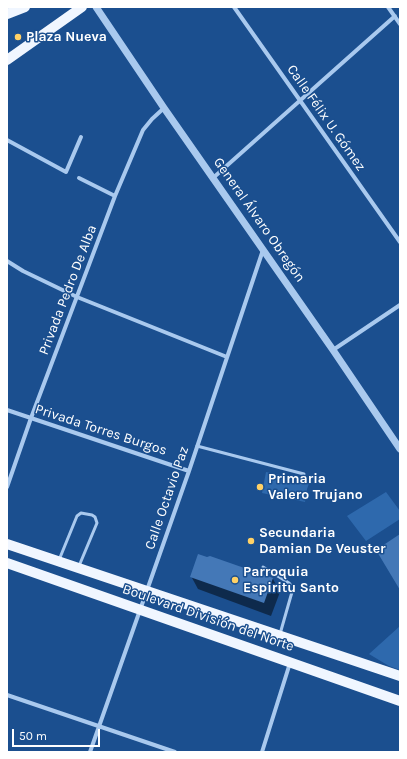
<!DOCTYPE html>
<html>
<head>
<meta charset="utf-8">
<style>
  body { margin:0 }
  #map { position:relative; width:407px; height:759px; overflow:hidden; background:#1b4f8f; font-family:Karla,sans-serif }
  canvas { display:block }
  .frame { position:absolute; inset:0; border:8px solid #fff; pointer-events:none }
  .scale { position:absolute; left:12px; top:729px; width:88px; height:18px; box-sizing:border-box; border:2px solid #fff; border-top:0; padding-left:5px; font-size:12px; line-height:14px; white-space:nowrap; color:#fff; -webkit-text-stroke:3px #1b4f8f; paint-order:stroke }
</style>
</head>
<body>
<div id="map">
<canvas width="407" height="759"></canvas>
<div class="frame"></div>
<div class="scale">50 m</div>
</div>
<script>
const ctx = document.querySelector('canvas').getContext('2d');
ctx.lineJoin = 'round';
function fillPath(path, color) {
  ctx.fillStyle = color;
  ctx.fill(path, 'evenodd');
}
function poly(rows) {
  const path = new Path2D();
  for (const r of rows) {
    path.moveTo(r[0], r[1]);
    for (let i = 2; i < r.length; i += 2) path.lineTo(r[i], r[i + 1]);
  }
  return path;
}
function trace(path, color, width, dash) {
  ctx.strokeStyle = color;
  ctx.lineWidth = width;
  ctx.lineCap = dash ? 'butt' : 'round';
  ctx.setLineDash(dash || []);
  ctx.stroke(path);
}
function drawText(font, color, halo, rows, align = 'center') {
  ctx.font = font + ' Karla,sans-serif';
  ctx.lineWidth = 3;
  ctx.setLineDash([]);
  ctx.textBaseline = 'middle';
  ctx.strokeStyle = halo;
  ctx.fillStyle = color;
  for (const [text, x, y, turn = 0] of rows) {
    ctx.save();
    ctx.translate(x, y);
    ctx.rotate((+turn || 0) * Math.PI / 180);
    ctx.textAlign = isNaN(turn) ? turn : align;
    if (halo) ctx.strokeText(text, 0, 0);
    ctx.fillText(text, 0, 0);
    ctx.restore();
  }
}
fillPath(poly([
  [266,472,310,481,307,489,305,502,262,493],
  [386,492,400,511,400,519,366,541,347,516],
  [400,626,400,670,389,666,369,654]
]), '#2e69ad');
fillPath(poly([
  [210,557,273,579,280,592,271,616,198,589,191,576,208,558]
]), '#0007');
fillPath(poly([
  [400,534,400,590,376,550],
  [198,554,207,557,210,556,273,578,264,603,190,577]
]), '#4478b7');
trace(poly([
  [197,446,304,474],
  [59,560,77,516,81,513,92,515,95,517,97,523,79,566],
  [263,567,289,583,292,587,292,592,280,634]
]), '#a9c9ee', 3);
trace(poly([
  [234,7,400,242],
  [388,7,400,24],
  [7,140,66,172,81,137],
  [79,178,115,196],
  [213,178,395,16],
  [7,261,23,271,77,297,227,357],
  [333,350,400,305],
  [7,410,189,471],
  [7,487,31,418,115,196,143,130,152,119,164,108],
  [7,695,175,752],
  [90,752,189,471,263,250],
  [262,752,290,663]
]), '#a9c9ee', 4);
trace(poly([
  [96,7,164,108,333,350,400,449]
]), '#a9c9ee', 7);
trace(poly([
  [7,14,25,7],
  [7,60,82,7],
  [7,544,400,676],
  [7,563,400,701]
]), '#f0f6ff', 10);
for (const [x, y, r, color] of [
  [18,37,4,"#ffd166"],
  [260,487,4,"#ffd166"],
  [251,541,4,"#ffd166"],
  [235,580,4,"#ffd166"]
]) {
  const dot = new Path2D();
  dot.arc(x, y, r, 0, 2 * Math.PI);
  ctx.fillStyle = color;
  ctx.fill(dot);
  trace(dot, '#1b4f8f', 1.5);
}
drawText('bold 14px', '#fff', '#1b4f8f', [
  ["Plaza Nueva",26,37],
  ["Primaria",268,479],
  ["Valero Trujano",268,495],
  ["Secundaria",259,533],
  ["Damian De Veuster",259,549],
  ["Parroquia",243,572],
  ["Espiritu Santo",243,588]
], 'left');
drawText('14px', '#fff', '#1b4f8f', [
  ["Calle Félix U. Gómez",326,118,55],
  ["General Álvaro Obregón",259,220,55],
  ["Privada Pedro De Alba",68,290,-69],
  ["Privada Torres Burgos",101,430,18],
  ["Calle Octavio Paz",167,498,-71],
  ["Boulevard División del Norte",208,618,19]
]);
</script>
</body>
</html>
